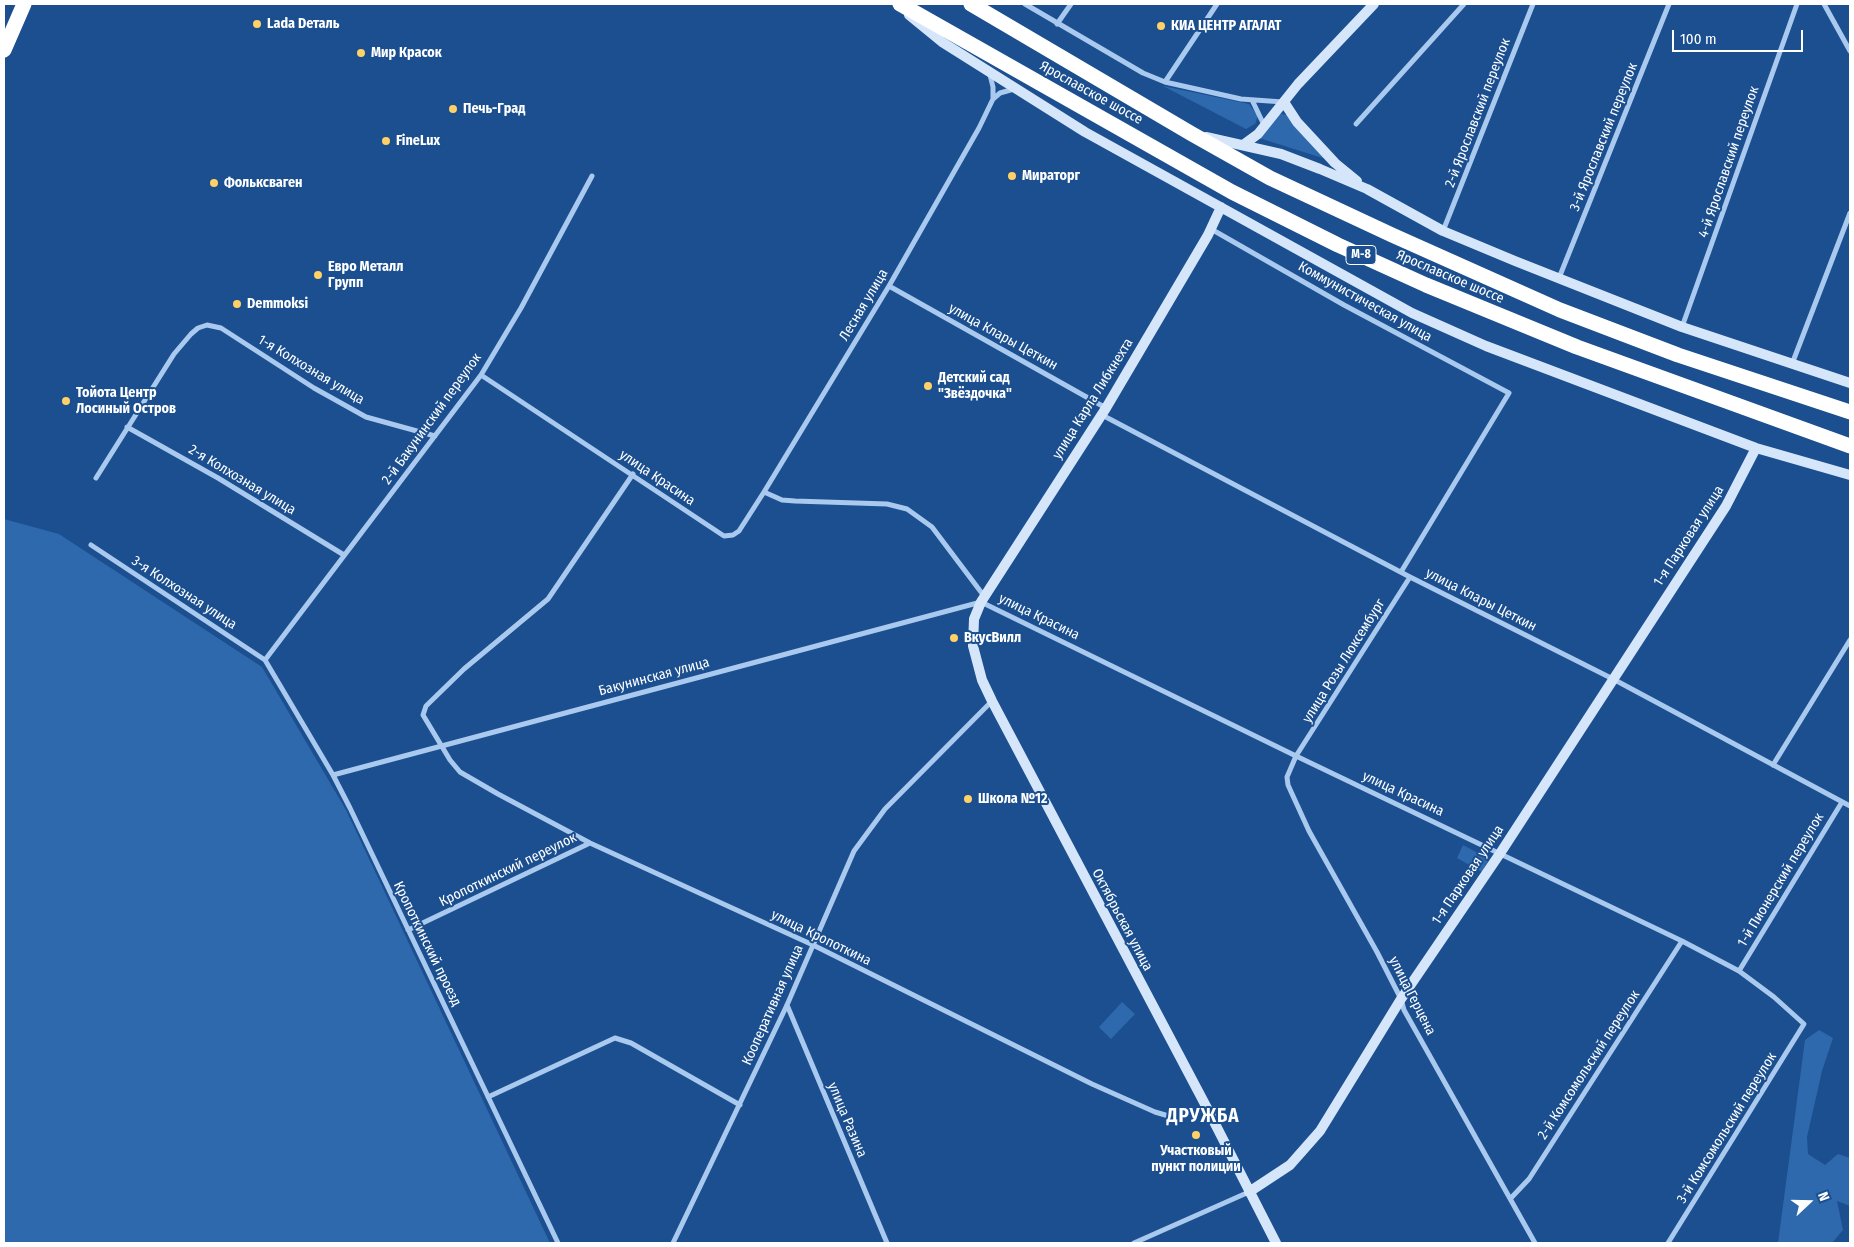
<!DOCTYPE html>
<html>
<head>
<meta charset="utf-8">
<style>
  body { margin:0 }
  #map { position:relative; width:1854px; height:1247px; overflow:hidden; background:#1b4f8f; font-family:"Fira Sans Condensed",sans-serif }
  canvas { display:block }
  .frame { position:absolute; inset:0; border:5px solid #fff; pointer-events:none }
  .north { position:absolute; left:1784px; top:1177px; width:50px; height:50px; -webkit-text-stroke:4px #1b4f8f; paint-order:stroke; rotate:69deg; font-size:14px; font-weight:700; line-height:20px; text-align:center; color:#fff }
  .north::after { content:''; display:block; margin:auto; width:18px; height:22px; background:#fff; clip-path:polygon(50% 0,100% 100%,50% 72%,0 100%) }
  .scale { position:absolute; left:1672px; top:30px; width:131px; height:22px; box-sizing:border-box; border:2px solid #fff; border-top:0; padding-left:6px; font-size:15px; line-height:18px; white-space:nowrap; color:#fff; -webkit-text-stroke:4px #1b4f8f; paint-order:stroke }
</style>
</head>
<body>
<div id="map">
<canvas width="1854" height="1247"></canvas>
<div class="frame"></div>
<div class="north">N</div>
<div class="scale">100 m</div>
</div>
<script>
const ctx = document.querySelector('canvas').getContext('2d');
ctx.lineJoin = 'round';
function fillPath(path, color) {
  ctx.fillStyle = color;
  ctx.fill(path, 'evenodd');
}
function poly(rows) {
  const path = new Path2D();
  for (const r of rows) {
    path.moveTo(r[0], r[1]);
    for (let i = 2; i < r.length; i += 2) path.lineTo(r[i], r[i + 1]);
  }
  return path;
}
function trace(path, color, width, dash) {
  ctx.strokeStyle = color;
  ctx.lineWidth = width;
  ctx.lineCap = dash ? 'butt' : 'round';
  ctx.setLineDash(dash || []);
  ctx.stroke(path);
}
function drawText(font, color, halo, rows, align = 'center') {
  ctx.font = font + ' "Fira Sans Condensed",sans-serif';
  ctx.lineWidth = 4;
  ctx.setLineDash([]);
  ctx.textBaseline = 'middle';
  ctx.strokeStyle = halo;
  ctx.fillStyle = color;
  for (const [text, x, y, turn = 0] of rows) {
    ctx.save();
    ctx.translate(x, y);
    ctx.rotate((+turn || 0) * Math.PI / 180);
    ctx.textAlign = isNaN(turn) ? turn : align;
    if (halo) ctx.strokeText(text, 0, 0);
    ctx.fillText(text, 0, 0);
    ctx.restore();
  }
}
fillPath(poly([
  [1163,86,1249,104,1258,116,1255,124,1246,129],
  [1282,114,1287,115,1329,160,1259,138,1277,115],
  [4,519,59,534,262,667,346,810,550,1243,4,1243],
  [1463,845,1489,859,1482,872,1457,858],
  [1122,1002,1135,1014,1111,1039,1099,1027],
  [1819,1030,1833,1038,1822,1071,1807,1137,1808,1154,1825,1165,1838,1154,1850,1158,1850,1206,1837,1201,1843,1230,1832,1243,1778,1243,1805,1040]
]), '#2e69ad');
trace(poly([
  [1025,4,1143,73,1165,82,1241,99,1283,102],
  [1824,4,1850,51],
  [1057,24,1071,4],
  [1165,82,1217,4],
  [993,99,1000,93,1014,89],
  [1252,100,1264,125],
  [1356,124,1464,4],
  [1211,229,1344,305,1509,393,1401,572],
  [1443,231,1533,4],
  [1559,278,1669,4],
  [889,286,1106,408],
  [1682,327,1797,4],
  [1792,364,1850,213],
  [481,375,724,536,733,535,739,531,764,492,782,500,795,501,887,504,907,509,932,527,984,596],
  [1102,415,1410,577,1613,679,1850,806],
  [127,427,218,478,344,555],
  [633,474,548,599,464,669,426,706,423,715,450,760,460,772,498,794,590,843,813,945,1092,1084,1155,1112,1172,1117,1207,1108],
  [96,478,174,354,191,334,198,328,207,325,221,328,314,388,366,417,435,436],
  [764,492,889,286,979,128,993,99,993,87,990,75],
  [91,545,265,660,333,775,350,808,558,1243],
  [1410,577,1296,756,1287,777,1288,785,1309,831,1377,952,1401,999,1404,1010,1535,1243],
  [265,660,481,375,521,308,592,176],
  [1773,765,1850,640],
  [333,775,981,602,1296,756,1682,941,1739,971,1774,997,1804,1024,1668,1243],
  [408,930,590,843],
  [1739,971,1842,802],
  [787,1005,887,1243],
  [488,1097,615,1038,631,1043,740,1105],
  [1511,1198,1529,1179,1682,941],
  [673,1243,787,1005,854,851,885,809,992,701],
  [1134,1243,1249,1192]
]), '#a9c9ee', 5);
trace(poly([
  [909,15,942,42,1085,132,1412,313,1486,346,1756,448,1850,475],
  [1284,102,1297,122,1335,163,1357,181],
  [1206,137,1281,154,1320,169,1367,189,1443,231,1515,261,1682,327,1850,383],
  [1243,145,1258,134,1298,84,1374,4],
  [1221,207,1208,235,1106,408,981,602,974,619,973,646,982,680,992,701,1207,1108,1276,1243],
  [1249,1192,1290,1165,1320,1131,1401,999,1501,852,1726,506,1756,448]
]), '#d6e6fa', 10);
trace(poly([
  [900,4,1232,192,1338,245,1426,285,1577,347,1850,446],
  [971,4,1192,134,1270,178,1392,235,1560,310,1678,355,1850,412],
  [4,50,24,4]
]), '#fff', 15);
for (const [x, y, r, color] of [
  [257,24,5,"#ffd166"],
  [1161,26,5,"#ffd166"],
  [361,53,5,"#ffd166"],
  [453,109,5,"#ffd166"],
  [386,141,5,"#ffd166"],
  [1012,176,5,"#ffd166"],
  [214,183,5,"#ffd166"],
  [318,275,5,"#ffd166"],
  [237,304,5,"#ffd166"],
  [928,386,5,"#ffd166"],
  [66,401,5,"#ffd166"],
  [954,638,5,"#ffd166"],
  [968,799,5,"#ffd166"],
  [1196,1135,5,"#ffd166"]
]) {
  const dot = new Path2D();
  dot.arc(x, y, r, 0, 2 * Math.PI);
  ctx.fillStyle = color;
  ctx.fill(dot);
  trace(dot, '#1b4f8f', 2);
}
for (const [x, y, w] of [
  [1361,255,30]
]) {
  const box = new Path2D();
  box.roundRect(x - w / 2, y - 9.5, w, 19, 4);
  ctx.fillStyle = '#1b4f8f';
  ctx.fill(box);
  trace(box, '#fff', 1);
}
drawText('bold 12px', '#fff', null, [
  ["М-8",1361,255]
]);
drawText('bold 14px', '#fff', '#1b4f8f', [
  ["Lada Dеталь",267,24],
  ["КИА ЦЕНТР АГАЛАТ",1171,26],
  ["Мир Красок",371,53],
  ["Печь-Град",463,109],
  ["FineLux",396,141],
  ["Мираторг",1022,176],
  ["Фольксваген",224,183],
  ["Евро Металл",328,267],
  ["Групп",328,283],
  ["Demmoksi",247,304],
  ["Детский сад",938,378],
  ["\"Звёздочка\"",938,394],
  ["Тойота Центр",76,393],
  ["Лосиный Остров",76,409],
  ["ВкусВилл",964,638],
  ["Школа №12",978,799],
  ["Участковый",1196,1151,"center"],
  ["пункт полиции",1196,1167,"center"]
], 'left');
drawText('14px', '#fff', '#1b4f8f', [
  ["Ярославское шоссе",1091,93,29],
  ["2-й Ярославский переулок",1478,113,-69],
  ["3-й Ярославский переулок",1604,137,-68],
  ["4-й Ярославский переулок",1729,162,-71],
  ["Ярославское шоссе",1450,277,23],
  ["Коммунистическая улица",1365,302,29],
  ["Лесная улица",864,305,-59],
  ["улица Клары Цеткин",1003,337,29],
  ["1-я Колхозная улица",311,370,31],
  ["улица Карла Либкнехта",1093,399,-58],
  ["2-й Бакунинский переулок",432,419,-54],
  ["улица Красина",657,478,34],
  ["2-я Колхозная улица",242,480,31],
  ["1-я Парковая улица",1689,536,-57],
  ["3-я Колхозная улица",184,593,33],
  ["улица Клары Цеткин",1481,600,27],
  ["улица Красина",1039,617,26],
  ["улица Розы Люксембург",1344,661,-58],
  ["Бакунинская улица",654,677,-15],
  ["улица Красина",1403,794,25],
  ["Кропоткинский переулок",508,870,-26],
  ["1-я Парковая улица",1468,875,-56],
  ["1-й Пионерский переулок",1781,880,-59],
  ["Октябрьская улица",1122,920,62],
  ["улица Кропоткина",821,938,26],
  ["Кропоткинский проезд",427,944,64],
  ["улица Герцена",1412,996,63],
  ["Кооперативная улица",773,1005,-66],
  ["2-й Комсомольский переулок",1589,1065,-57],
  ["улица Разина",847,1120,67],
  ["3-й Комсомольский переулок",1727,1128,-58]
]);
ctx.letterSpacing = '1px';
drawText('bold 19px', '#fff', '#1b4f8f', [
  ["ДРУЖБА",1203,1117]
]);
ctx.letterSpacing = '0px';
</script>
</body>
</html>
